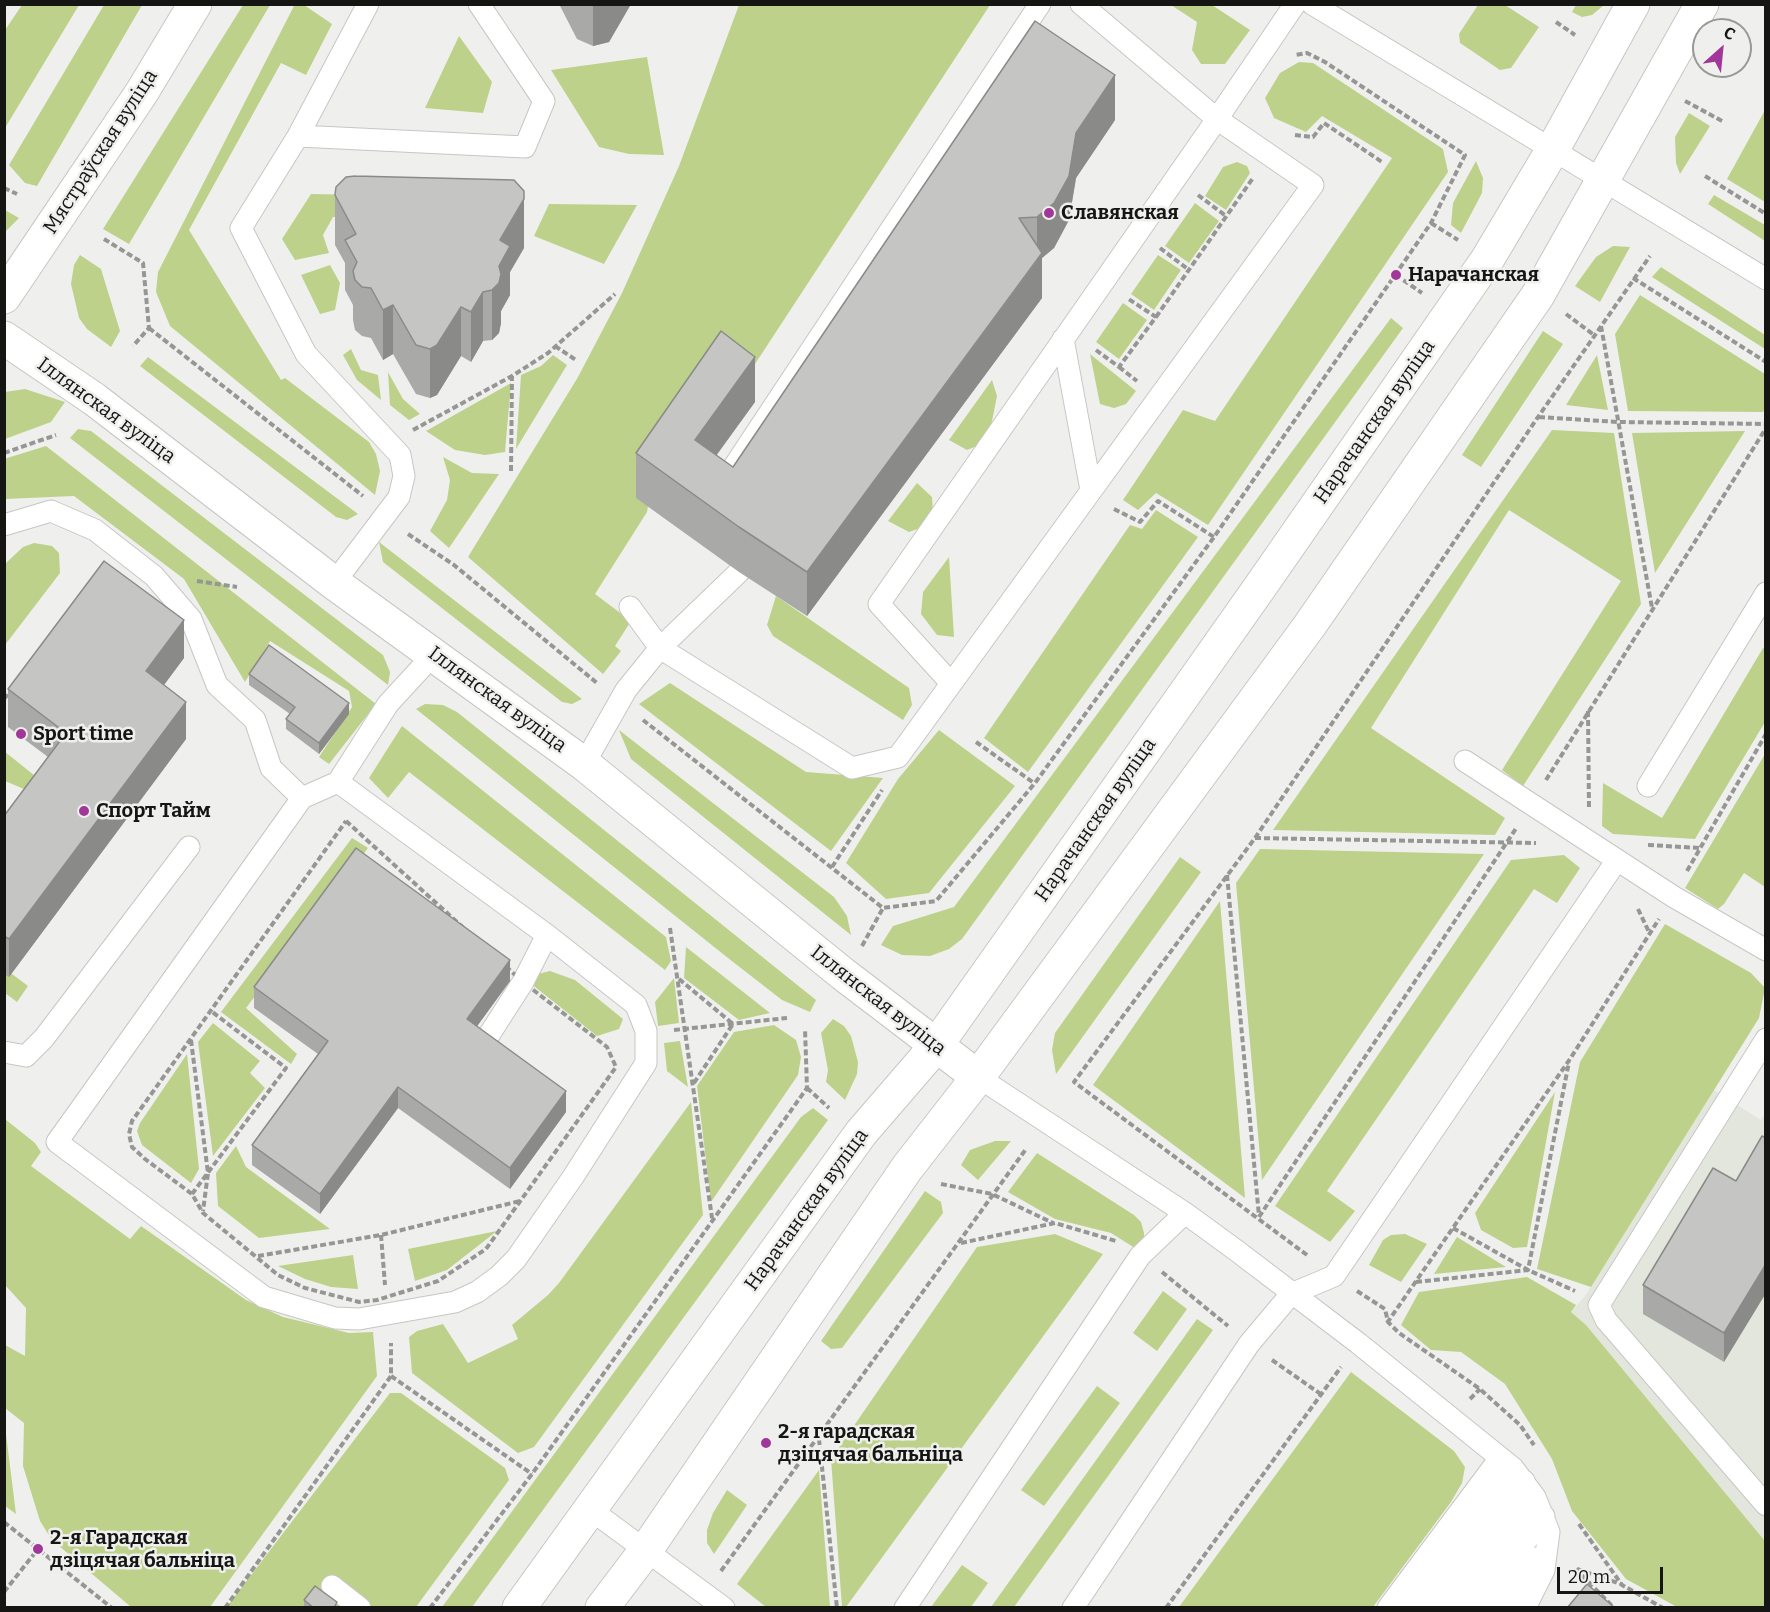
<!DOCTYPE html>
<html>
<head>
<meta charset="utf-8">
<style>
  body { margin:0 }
  #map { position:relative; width:1770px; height:1612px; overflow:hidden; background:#eff0ed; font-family:Bitter,serif }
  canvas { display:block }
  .frame { position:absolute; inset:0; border:6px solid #151514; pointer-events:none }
  .north { position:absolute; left:1692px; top:18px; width:60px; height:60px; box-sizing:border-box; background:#eff0ed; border:2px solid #989896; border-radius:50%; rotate:27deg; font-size:16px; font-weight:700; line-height:24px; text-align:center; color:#151514 }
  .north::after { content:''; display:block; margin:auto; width:21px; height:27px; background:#a13798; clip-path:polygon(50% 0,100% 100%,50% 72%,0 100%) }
  .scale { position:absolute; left:1557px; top:1567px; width:106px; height:27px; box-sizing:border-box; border:3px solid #151514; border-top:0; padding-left:8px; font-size:18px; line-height:21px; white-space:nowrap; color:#151514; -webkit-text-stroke:4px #eff0ed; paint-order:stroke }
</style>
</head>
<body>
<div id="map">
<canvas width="1770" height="1612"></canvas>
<div class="frame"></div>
<div class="north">С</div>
<div class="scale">20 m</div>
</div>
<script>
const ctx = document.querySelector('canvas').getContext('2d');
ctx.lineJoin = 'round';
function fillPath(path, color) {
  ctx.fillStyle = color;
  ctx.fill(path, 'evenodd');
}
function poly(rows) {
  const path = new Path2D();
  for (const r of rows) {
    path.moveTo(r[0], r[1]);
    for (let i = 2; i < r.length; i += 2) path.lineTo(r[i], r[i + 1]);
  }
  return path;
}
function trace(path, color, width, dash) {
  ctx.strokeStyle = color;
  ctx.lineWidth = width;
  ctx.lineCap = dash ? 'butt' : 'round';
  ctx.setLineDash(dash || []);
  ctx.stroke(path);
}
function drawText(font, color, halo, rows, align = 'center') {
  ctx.font = font + ' Bitter,serif';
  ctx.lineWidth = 5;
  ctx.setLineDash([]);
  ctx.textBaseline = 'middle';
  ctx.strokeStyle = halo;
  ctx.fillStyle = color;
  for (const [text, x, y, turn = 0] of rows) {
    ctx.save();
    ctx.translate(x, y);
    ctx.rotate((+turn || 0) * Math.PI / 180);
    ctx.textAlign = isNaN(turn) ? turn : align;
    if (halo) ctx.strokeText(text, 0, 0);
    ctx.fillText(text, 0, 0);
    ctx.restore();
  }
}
fillPath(poly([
  [1714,1090,1761,1120,1765,1114,1765,1541,1586,1325,1571,1312,1585,1296]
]), '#e3e6dc');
fillPath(poly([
  [295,4,304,5,332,24,306,75,281,63,189,230,281,380,285,378,369,442,376,454,380,471,375,495,170,326,156,292,158,272],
  [22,5,79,5,5,128,5,30],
  [104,5,142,5,37,186,25,183,9,165],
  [243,5,270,5,129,244,103,229],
  [739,5,990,5,738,390,648,506,647,512,595,594,631,621,615,646,621,651,603,674,468,557,578,377,622,293,679,166],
  [1171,5,1212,5,1250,30,1225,64,1201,64,1192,50,1197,22],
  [1478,5,1505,5,1539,27,1511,68,1500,70,1460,43,1459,34],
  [1576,5,1576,4,1604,5,1592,15,1582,17,1572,12],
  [459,36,492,82,483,113,425,108],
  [647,57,664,155,629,154,599,147,551,70],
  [1299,62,1313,63,1443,149,1448,172,1208,525,1156,493,1138,510,1123,500,1183,410,1215,421,1392,158,1322,116,1306,132,1274,118,1265,98,1280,73],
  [1765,110,1765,202,1727,179],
  [1689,113,1710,126,1680,174,1676,163,1675,137],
  [1476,161,1483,178,1482,193,1461,233,1451,225,1453,203],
  [1237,162,1247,166,1250,173,1226,210,1205,196,1223,167],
  [311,194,420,196,419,217,333,217,323,235,329,253,295,260,282,239],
  [1714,195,1765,225,1765,241,1708,204],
  [1195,203,1219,221,1189,263,1165,246],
  [549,204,637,205,604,264,534,236],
  [5,210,19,218,5,232],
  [1613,246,1630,247,1600,302,1575,286,1596,257],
  [80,255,101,269,120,331,111,347,87,329,79,318,71,284,74,265],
  [1158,255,1181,270,1154,310,1131,294],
  [330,265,340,283,335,310,320,314,301,275],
  [1661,267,1765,335,1765,349,1652,277],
  [1640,295,1765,374,1765,408,1763,412,1628,411,1615,334],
  [1123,303,1147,320,1119,359,1096,342],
  [1391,318,1403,328,962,939,949,949,930,956,902,955,881,945,893,926,954,907],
  [1543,331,1563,344,1481,467,1462,455],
  [351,349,361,370,378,375,381,400,357,380,343,355],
  [1090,354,1136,391,1126,404,1114,408,1100,404],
  [553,355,567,365,516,449,521,375,541,366],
  [1597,355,1608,410,1566,405],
  [148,357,358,514,347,520,336,517,140,366],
  [388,372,403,399,420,414,409,420,390,405],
  [992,380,997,396,991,426,982,444,967,450,949,440],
  [511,383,505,452,485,455,455,450,426,431],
  [25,389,65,402,51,422,5,439,5,392],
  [78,429,91,431,383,655,390,672,388,685,70,438],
  [1552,430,1614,433,1641,604,1523,786,1502,770,1621,581,1509,510,1371,728,1505,818,1495,835,1273,830],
  [1745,431,1655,573,1632,433],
  [46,446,376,704,329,764,319,757,352,707,349,691,270,641,245,682,184,579,74,496,5,499,4,459],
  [443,457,472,473,499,474,449,548,430,531,447,500,450,480],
  [917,483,932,497,933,512,926,526,909,532,888,521],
  [1156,510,1198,537,1028,772,984,738,1130,525,1142,529],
  [379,542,582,699,572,704,562,702,383,562],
  [34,543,52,546,59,553,60,573,5,645,5,564,23,547],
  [949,557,954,637,937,635,921,614,923,592],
  [776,596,909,688,912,705,903,720,773,636,767,625],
  [1763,648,1766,650,1765,722,1695,839,1613,834,1602,826,1603,783,1662,818],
  [670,683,806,772,883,778,831,851,639,704],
  [425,704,443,705,457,712,816,1000,810,1012,782,1000,728,958,416,709],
  [402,726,666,937,671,961,665,970,409,772,388,798,369,778],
  [619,730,834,897,847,916,851,935,631,759],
  [939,730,1015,786,929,893,886,899,846,863,898,779],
  [4,751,40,780,31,792,5,781],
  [1765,754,1765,887,1744,873,1724,904,1718,909,1685,888],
  [352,838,368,848,246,1008,297,1054,291,1064,221,1012],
  [1260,849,1484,854,1262,1180,1236,883],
  [1564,855,1580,868,1557,903,1534,889,1327,1191,1355,1211,1330,1242,1275,1206,1511,860],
  [1180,857,1201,872,1056,1074,1052,1050,1055,1033],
  [1220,901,1245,1198,1093,1085],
  [1665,924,1751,973,1765,988,1759,1018,1591,1287,1537,1269,1580,1062],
  [686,947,770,1013,739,1020,684,978],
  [4,968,28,986,17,1002,5,993],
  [550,971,575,980,623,1019,619,1029,597,1036,530,983,538,974],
  [674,978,679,1023,658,1026,655,1002],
  [833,1019,844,1026,851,1036,858,1062,857,1074,845,1100,826,1082,828,1070,821,1033],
  [213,1023,260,1061,250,1073,265,1088,213,1156,198,1042],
  [774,1025,796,1040,801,1057,798,1075,711,1202,697,1086,734,1032],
  [680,1041,688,1087,667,1071,664,1043],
  [187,1054,199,1169,191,1183,142,1145,137,1131,140,1123],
  [1555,1092,1527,1247,1513,1248,1481,1230,1475,1213],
  [691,1102,703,1215,534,1447,518,1453,412,1373,409,1337,417,1331,443,1324,468,1363,518,1339,512,1325,548,1295,559,1283],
  [813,1108,828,1120,472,1607,442,1607,801,1117],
  [5,1119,35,1143,41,1152,31,1166,130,1239,141,1226,246,1300,283,1317,349,1333,373,1332,377,1376,210,1607,131,1607,52,1540,40,1521,23,1466,24,1423,5,1408,5,1345,25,1356,26,1308,5,1285],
  [995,1141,1011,1141,978,1180,961,1165,970,1150],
  [236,1146,246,1167,330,1229,259,1238,218,1206,216,1173],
  [1037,1153,1134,1215,1141,1222,1144,1233,1144,1243,1138,1250,1111,1233,1055,1219,1008,1192],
  [925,1191,941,1202,943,1213,842,1348,831,1349,821,1341],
  [497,1231,447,1270,415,1281,408,1249],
  [1055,1234,1103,1254,846,1607,842,1607,831,1459,977,1247],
  [1405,1234,1427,1244,1401,1282,1369,1265,1383,1240,1391,1235],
  [1457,1237,1506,1267,1434,1274],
  [353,1255,358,1289,331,1287,305,1279,278,1266],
  [1527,1277,1576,1305,1571,1312,1586,1325,1765,1541,1765,1607,1677,1607,1626,1579,1572,1511,1552,1459,1505,1384,1461,1352,1431,1350,1401,1325,1419,1292],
  [1163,1291,1187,1309,1157,1351,1133,1333],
  [1197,1319,1213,1330,1014,1607,991,1607],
  [1351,1372,1454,1451,1465,1467,1462,1483,1451,1502,1373,1607,1179,1607],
  [1097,1386,1120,1403,1044,1506,1021,1490],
  [390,1393,401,1393,505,1468,509,1480,416,1607,226,1608],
  [4,1426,5,1426,16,1514,5,1506],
  [819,1470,830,1607,766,1607,737,1584],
  [727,1490,747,1505,714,1554,707,1543,707,1530,713,1513],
  [962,1565,988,1583,971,1607,931,1607]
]), '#bdd18a');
const lane = poly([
  [1081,4,1217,119,1295,4],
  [1312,4,1766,279],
  [298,136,525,147,544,101,479,4],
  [1063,339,1091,490],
  [729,474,1040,4],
  [4,525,51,511,95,530,154,576,191,619,217,685,255,720,271,768,302,798,338,782,388,704,434,654],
  [334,583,399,497,404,476,400,455,306,354,241,228,298,136,368,4],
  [630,607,660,648,852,768,898,757,1313,185,1217,119,879,604,950,682],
  [1465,761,1674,897,1766,950],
  [584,764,626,690,660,648,739,572],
  [1648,786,1766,593],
  [302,798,57,1142,264,1297,335,1318,359,1319,455,1302,477,1292,499,1276,516,1259,573,1177,646,1063,646,1031,636,1005,547,935,338,782],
  [489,1035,523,982,547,935],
  [1766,1039,1599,1305,1606,1320,1766,1505],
  [4,1052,26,1056,44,1038,189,847],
  [978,1077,1185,1213,1237,1251,1358,1343,1513,1468,1535,1497,1549,1532,1544,1570,1525,1608],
  [591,1510,724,1608],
  [332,1586,360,1608],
  [905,1608,1140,1256,1185,1213],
  [1073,1608,1249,1344,1291,1294,1334,1276,1617,860],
  [1388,1608,1500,1458],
  [1409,1608,1513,1468],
  [1431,1608,1524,1481],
  [1454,1608,1535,1497],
  [1478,1608,1544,1516],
  [1502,1608,1539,1557]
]);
const secondary = poly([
  [4,297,142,92,195,4],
  [4,338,94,399,334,583,584,764,843,974,978,1077],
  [519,1608,861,1133,936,1046,1260,587,1487,260,1553,149,1633,4],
  [602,1608,646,1550,907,1168,978,1077,1310,625,1538,295,1702,4]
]);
trace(lane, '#c6c7c4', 23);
trace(secondary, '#c6c7c4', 35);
trace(poly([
  [1556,22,1575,35],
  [1685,101,1724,122],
  [1295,135,1313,137,1324,123,1382,162],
  [1705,176,1766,214],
  [4,188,17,194],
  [1198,195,1226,216],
  [1431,223,1458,240],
  [104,239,143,263,149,328,133,346],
  [1160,248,1189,270],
  [1396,275,1422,293],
  [1633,278,1766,362],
  [1566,314,1594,335],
  [1156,317,1253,178],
  [1601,326,1652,608],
  [149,328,363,496],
  [555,346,576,360],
  [1096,350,1119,367,1156,317,1127,298],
  [1119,367,1137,381],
  [1539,417,1618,422,1766,424],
  [413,430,512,376,548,353,615,294],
  [4,453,56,435],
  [511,471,512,376],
  [1114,509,1140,522,1158,501,1214,537],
  [408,534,454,565,597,683],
  [197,581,237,587],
  [4,699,10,692],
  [1588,711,1589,809],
  [643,720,883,908,936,901,1035,783,1214,537,1431,223,1465,155,1325,62,1307,53,1295,55],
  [976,742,1034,783],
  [1546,780,1766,428],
  [346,821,523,982,607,1047,616,1067,486,1249,438,1281,377,1300,359,1302,305,1288,278,1275,203,1213,192,1194,145,1159,132,1147,129,1134,132,1121,346,821],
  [1255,838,1536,843],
  [1648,845,1700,848],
  [832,867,882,790],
  [1687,871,1766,734],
  [1227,875,1259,1216],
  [1638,909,1649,932],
  [670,928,712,1218],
  [862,946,883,908],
  [679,979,733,1024,694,1083],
  [674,1030,787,1018],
  [191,1040,208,1173,203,1211],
  [807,1088,829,1108],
  [941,1184,992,1194,1053,1223],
  [192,1194,286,1068,211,1011],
  [1259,1217,1517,827],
  [1453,1228,1528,1270,1575,1291],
  [381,1235,385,1285],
  [961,1243,1055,1223,1116,1241],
  [1307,1255,1074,1082,1255,838,1538,417,1650,256],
  [258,1256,381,1235,520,1201],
  [1162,1272,1228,1326],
  [1416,1282,1528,1270,1569,1062],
  [1357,1291,1385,1309,1388,1322,1399,1333,1480,1389,1520,1425,1534,1445],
  [1387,1323,1570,1059,1659,919],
  [1272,1360,1322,1395],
  [391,1376,532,1474],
  [1470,1399,1480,1389],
  [819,1439,837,1608],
  [4,1522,112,1608],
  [1579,1524,1622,1585,1663,1608],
  [1576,1569,1614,1608],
  [1577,1569,1621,1584],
  [721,1571,1026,1149],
  [4,1592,38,1549],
  [225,1608,391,1376,391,1343],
  [430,1608,532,1474,807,1088,805,1029],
  [1166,1608,1341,1367]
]), '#969694', 4, [6, 3]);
trace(lane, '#fff', 21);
trace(secondary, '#fff', 33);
fillPath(poly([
  [559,4,631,4,609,42,593,46,577,39],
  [1115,120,1076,178,1069,220,1054,248,1042,258,1042,298,807,616,739,572,636,498,636,453,755,402,716,455,733,467],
  [335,195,524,248,510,272,510,295,501,311,501,323,499,333,492,340,483,341,471,362,461,356,437,395,430,398,416,394,393,354,383,360,371,338,362,336,355,330,353,320,353,305,345,290,345,263,335,245],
  [184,658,164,685,186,739,9,977,4,974,4,816,48,757,8,727,8,689],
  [249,674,349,714,319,754,286,729,286,719,290,714,249,685],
  [510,981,477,1026,566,1112,510,1189,398,1108,320,1214,252,1165,252,1145,318,1054,254,1008,254,987],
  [1736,1181,1724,1362,1643,1314,1643,1285],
  [304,1600,337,1608,307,1608,304,1606]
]), '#a9aaa8');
fillPath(poly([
  [593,4,631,4,609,42,593,46],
  [1115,75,1115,120,1076,178,1069,220,1054,248,1042,258,1042,298,807,616,807,572,1037,261,1037,217,1076,133],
  [524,199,524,248,510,272,510,295,501,311,501,323,499,333,492,340,492,290,499,266,500,240],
  [483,292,483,341,471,362,471,312],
  [393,305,393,354,383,360,383,310],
  [461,307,461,356,437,395,430,398,430,349],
  [755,357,755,402,695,485,695,440],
  [184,620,184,658,146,709,146,671],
  [186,702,186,739,9,977,9,939],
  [349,703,349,714,319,754,319,743],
  [510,960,510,981,467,1040,467,1019],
  [398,1087,398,1108,320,1214,320,1194],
  [566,1091,566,1112,510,1189,510,1168],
  [1766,1264,1766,1293,1724,1362,1724,1333]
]), '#8a8b88');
const building = poly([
  [1035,21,1115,75,1076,133,1069,176,1054,203,1037,217,1019,218,1042,253,807,572,739,527,636,453,721,331,755,357,695,440,733,467,1035,21],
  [355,176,514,180,524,191,524,199,500,240,510,246,499,266,501,274,499,283,492,290,483,292,471,312,461,307,437,345,430,349,416,345,393,305,383,310,371,288,362,287,355,280,353,271,357,262,345,240,356,234,335,195,336,187,346,177,355,176],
  [104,561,184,620,146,671,186,702,9,939,4,936,4,816,66,733,8,689,104,561],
  [269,645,349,703,319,743,286,719,295,707,249,674,269,645],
  [356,848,510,960,467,1019,566,1091,510,1168,398,1087,320,1194,252,1145,328,1041,254,987,356,848],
  [1762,1136,1766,1138,1766,1264,1724,1333,1643,1285,1713,1168,1736,1181,1762,1136],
  [1587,1584,1615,1608,1567,1608,1587,1584],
  [315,1586,337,1602,334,1608,314,1608,304,1600,315,1586]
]);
fillPath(building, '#c5c6c3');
trace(building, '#8a8b88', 1.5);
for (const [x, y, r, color] of [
  [1049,213,6,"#a13798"],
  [1396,275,6,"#a13798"],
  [21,734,6,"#a13798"],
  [84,811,6,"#a13798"],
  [766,1443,6,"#a13798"],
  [38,1549,6,"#a13798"]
]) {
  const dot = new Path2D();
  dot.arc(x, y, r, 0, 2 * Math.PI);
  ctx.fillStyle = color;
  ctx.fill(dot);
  trace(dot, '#eff0ed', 2);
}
drawText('20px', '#151514', '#eff0ed', [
  ["Мястраўская вуліца",101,152,-57],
  ["Іллянская вуліца",106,411,36],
  ["Нарачанская вуліца",1375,422,-55],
  ["Іллянская вуліца",497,700,36],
  ["Нарачанская вуліца",1096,820,-55],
  ["Іллянская вуліца",878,1001,38],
  ["Нарачанская вуліца",807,1210,-54]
]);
drawText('bold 20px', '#151514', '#eff0ed', [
  ["Славянская",1061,213],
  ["Нарачанская",1408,275],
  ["Sport time",33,734],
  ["Спорт Тайм",96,811],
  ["2-я гарадская",778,1432],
  ["дзіцячая бальніца",778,1455],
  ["2-я Гарадская",50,1538],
  ["дзіцячая бальніца",50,1561]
], 'left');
</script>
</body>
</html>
